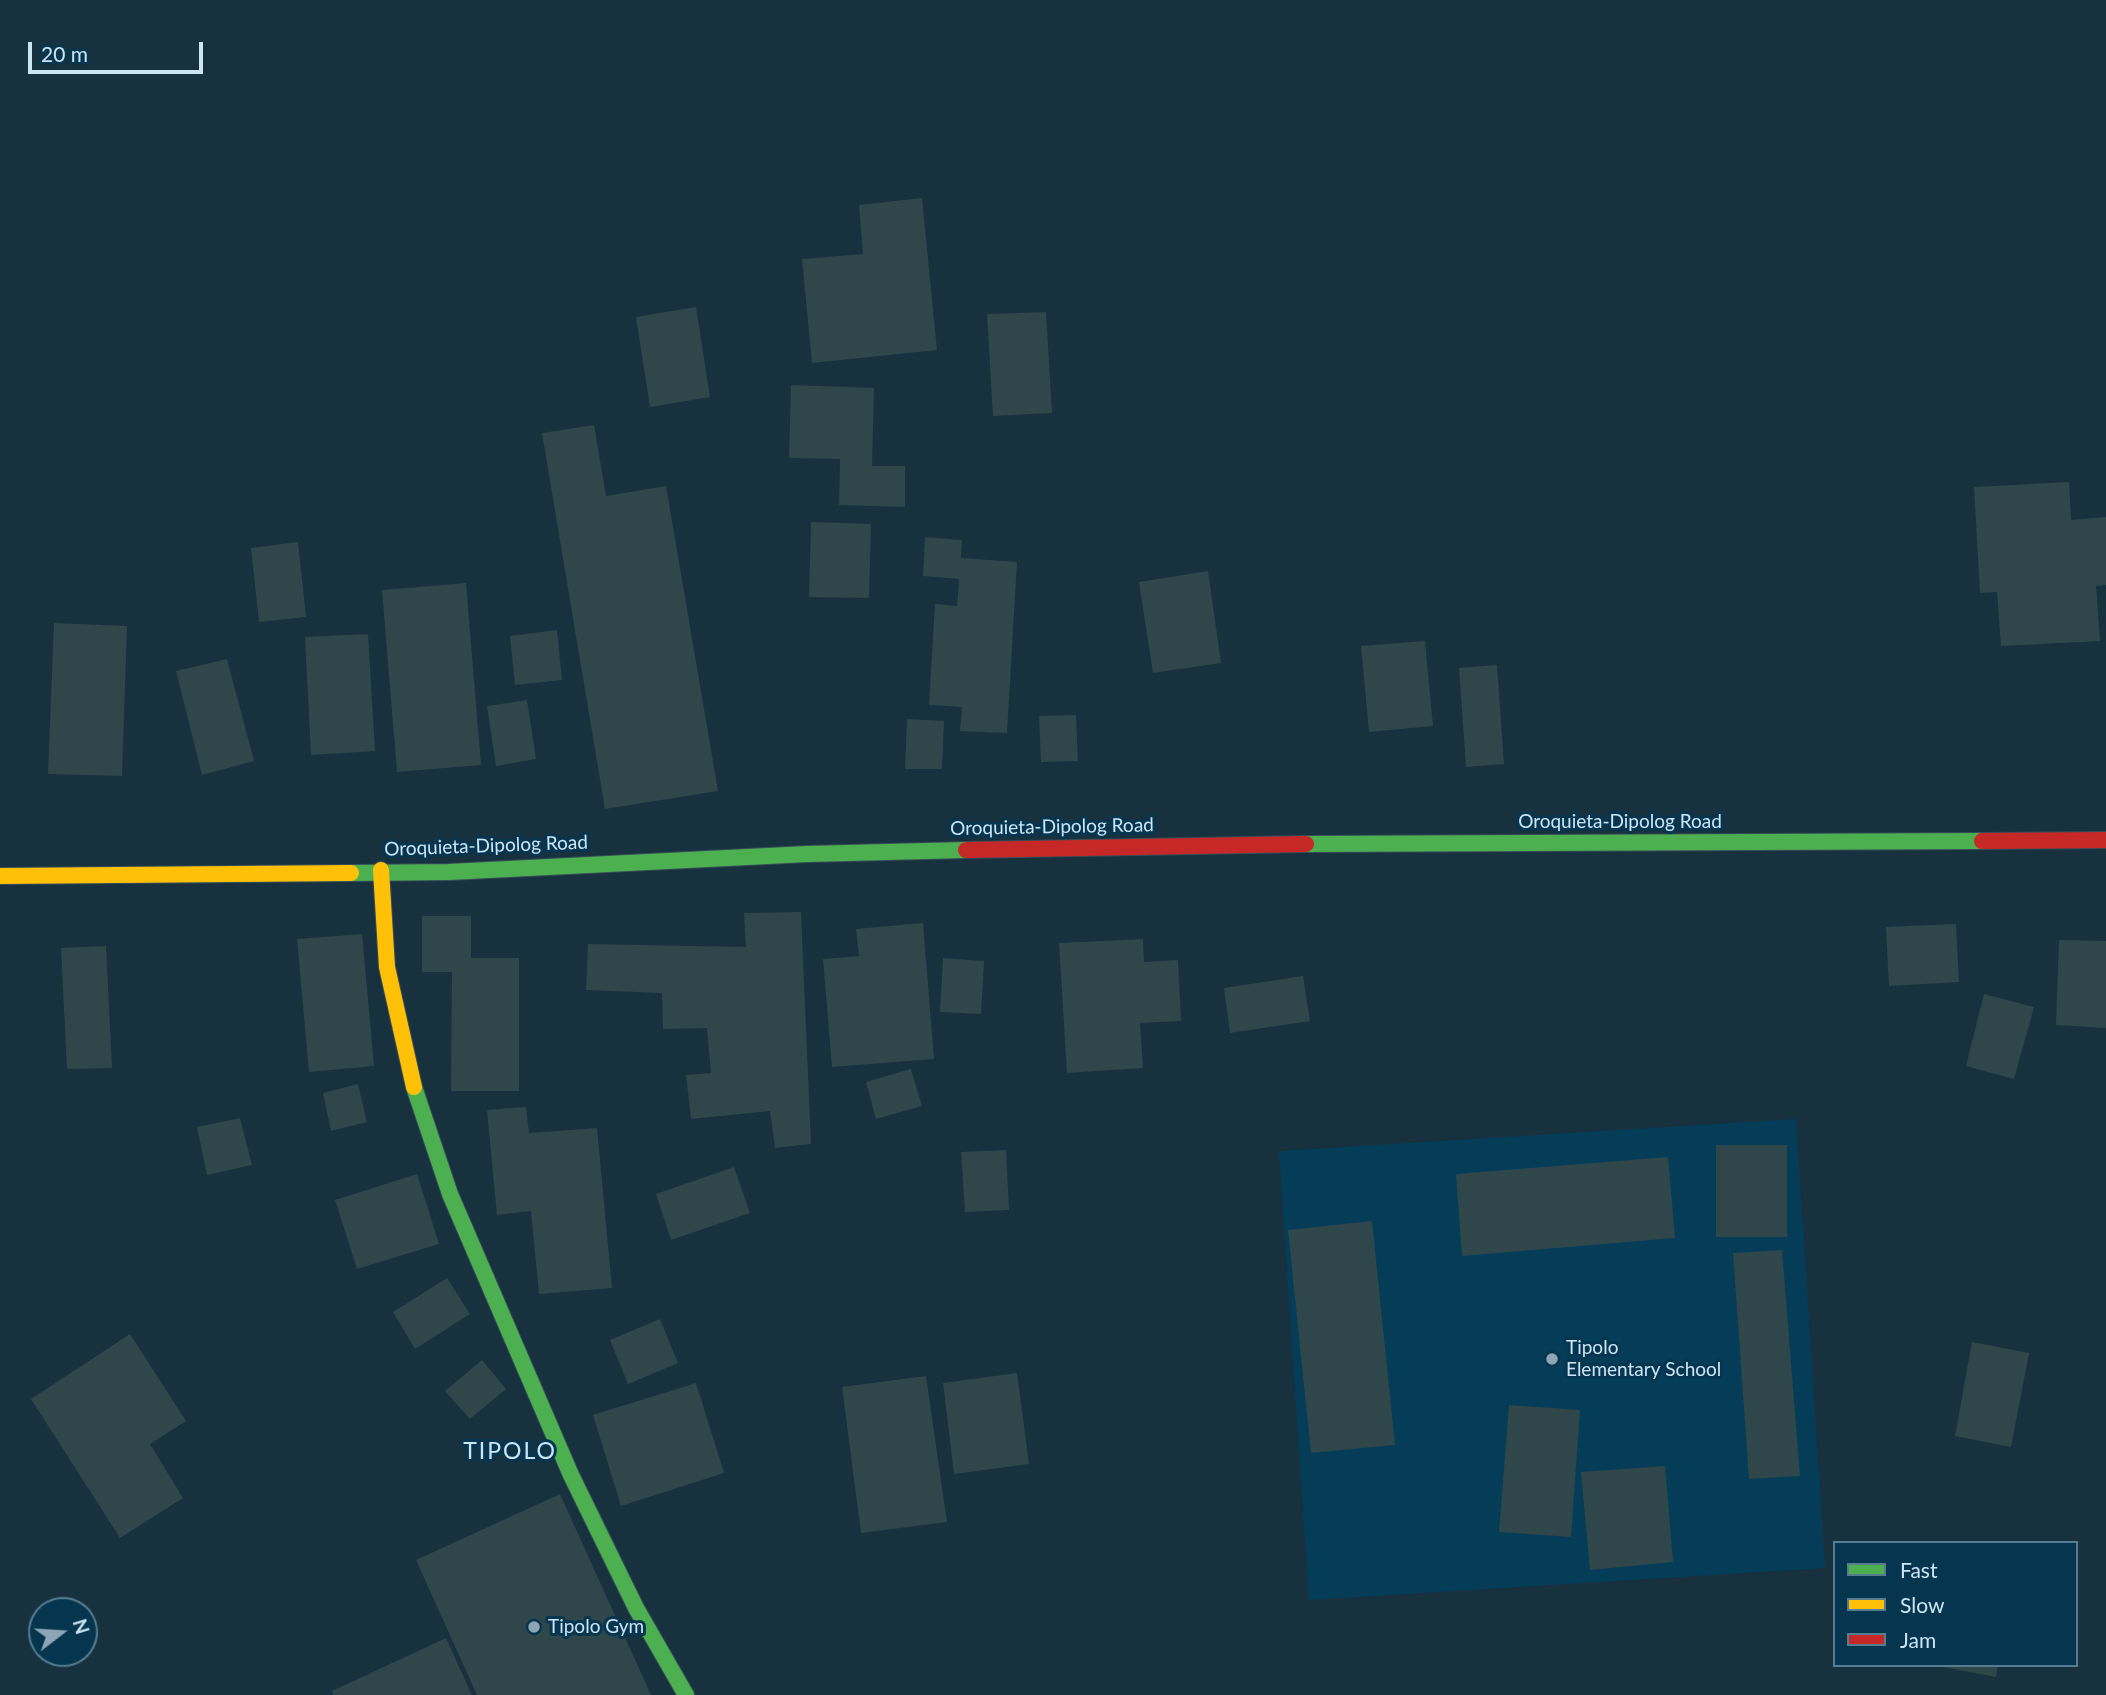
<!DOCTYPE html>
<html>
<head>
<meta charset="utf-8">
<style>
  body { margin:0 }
  #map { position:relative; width:2106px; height:1695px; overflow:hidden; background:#17313e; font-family:Lato,sans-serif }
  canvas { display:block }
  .legend { position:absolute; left:1833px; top:1541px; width:245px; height:126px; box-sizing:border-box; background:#06364f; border:2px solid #567c91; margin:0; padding:9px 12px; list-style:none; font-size:21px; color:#cde4f4 }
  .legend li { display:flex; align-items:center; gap:14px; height:35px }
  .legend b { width:35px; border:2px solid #567c91 }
  .north { position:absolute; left:28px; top:1597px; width:70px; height:70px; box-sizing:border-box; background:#06364f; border:2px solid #567c91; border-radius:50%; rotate:73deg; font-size:19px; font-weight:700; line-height:28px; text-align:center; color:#cde4f4 }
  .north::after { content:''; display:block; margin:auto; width:24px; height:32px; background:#8da5b4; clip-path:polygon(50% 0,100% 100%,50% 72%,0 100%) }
  .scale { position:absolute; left:28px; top:42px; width:175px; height:32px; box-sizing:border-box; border:4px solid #cde4f4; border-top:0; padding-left:9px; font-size:21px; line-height:24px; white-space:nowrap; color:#cde4f4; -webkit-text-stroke:5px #06364f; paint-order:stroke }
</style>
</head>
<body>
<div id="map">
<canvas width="2106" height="1695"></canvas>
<ul class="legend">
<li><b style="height:9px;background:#4caf50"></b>Fast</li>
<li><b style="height:9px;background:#ffc107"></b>Slow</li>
<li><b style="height:9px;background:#c62828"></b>Jam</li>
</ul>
<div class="north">N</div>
<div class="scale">20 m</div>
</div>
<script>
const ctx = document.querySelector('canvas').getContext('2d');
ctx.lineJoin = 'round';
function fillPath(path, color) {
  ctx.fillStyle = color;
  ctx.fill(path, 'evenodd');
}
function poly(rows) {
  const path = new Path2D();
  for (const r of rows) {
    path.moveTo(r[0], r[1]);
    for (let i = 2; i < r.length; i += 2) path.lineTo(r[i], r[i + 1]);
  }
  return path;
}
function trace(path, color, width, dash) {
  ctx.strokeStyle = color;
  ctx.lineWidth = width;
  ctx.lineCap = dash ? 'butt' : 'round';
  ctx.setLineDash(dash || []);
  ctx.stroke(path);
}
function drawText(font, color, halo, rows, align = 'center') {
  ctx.font = font + ' Lato,sans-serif';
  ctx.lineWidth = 6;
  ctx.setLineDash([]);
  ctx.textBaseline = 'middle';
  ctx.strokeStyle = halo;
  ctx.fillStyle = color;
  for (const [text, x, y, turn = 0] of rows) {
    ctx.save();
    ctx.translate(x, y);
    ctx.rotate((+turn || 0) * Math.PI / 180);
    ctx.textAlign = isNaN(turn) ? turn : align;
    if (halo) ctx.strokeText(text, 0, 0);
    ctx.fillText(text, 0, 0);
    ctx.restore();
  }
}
fillPath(poly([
  [1796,1119,1825,1568,1309,1600,1279,1151]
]), '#053d58');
fillPath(poly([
  [922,198,937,350,812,363,802,259,863,254,859,205],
  [696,307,710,397,650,407,636,317],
  [1046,312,1052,413,993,416,987,314],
  [791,385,874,388,872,466,905,466,905,507,839,505,840,459,789,458],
  [594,425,606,496,666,486,718,791,605,809,542,433],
  [2069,482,2071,520,2106,517,2106,585,2096,586,2100,641,2001,646,1997,592,1980,593,1974,487],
  [811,522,871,524,869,598,809,597],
  [925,537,962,540,961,558,1017,562,1007,733,960,731,962,707,929,705,935,604,957,606,959,579,923,576],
  [298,542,306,617,259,622,251,548],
  [1208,571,1221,663,1153,673,1139,582],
  [466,583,481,765,397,772,382,590],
  [54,623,127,626,122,776,48,774],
  [557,630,562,680,515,685,510,636],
  [368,634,375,751,311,755,305,637],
  [1425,641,1433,726,1369,732,1361,646],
  [227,659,254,761,202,775,176,671],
  [1497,665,1504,764,1466,767,1459,668],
  [527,700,536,759,496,766,487,706],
  [1076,715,1078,761,1041,762,1039,716],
  [907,719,944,721,942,769,905,769],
  [801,912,811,1144,775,1148,770,1111,691,1119,686,1075,711,1073,707,1028,663,1029,662,993,586,990,588,944,746,947,744,913],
  [422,916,471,916,471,958,519,958,519,1091,451,1091,452,972,422,972],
  [923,923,934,1059,832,1067,823,959,859,956,856,929],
  [1956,924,1959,982,1889,986,1886,927],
  [362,934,374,1066,309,1072,297,939],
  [1143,939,1144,962,1178,960,1181,1021,1140,1023,1143,1068,1067,1073,1059,943],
  [2059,940,2106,941,2106,1028,2056,1025],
  [106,946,112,1068,67,1069,61,948],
  [943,958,984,961,981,1014,940,1012],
  [1303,976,1310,1021,1230,1033,1224,988],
  [1984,994,2034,1007,2014,1079,1966,1066],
  [911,1069,922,1106,876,1119,866,1082],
  [358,1084,367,1122,331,1131,323,1093],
  [526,1107,529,1133,597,1128,612,1288,539,1294,531,1211,497,1215,487,1110],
  [240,1118,252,1165,207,1175,197,1127],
  [1716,1145,1787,1145,1787,1237,1716,1237],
  [1006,1150,1009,1210,965,1212,961,1152],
  [1668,1157,1675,1238,1462,1256,1456,1174],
  [734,1167,750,1213,671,1240,656,1194],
  [417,1174,439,1244,357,1269,335,1200],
  [1372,1221,1395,1445,1311,1453,1288,1230],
  [1782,1250,1800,1476,1749,1479,1733,1253],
  [447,1278,470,1314,415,1349,393,1312],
  [660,1319,678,1363,628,1384,610,1340],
  [130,1334,186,1421,150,1444,183,1498,120,1538,31,1399],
  [1972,1342,2029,1353,2011,1447,1955,1436],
  [482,1360,506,1389,470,1419,445,1391],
  [1017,1373,1029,1464,954,1474,943,1383],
  [926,1376,947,1522,861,1533,842,1387],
  [696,1383,724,1473,621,1506,593,1415],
  [1509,1405,1580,1410,1571,1537,1499,1532],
  [1665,1466,1673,1562,1590,1570,1581,1472],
  [560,1494,651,1695,477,1695,416,1560],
  [446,1638,472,1695,333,1695,332,1691],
  [1933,1665,1998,1665,1996,1677]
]), '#2f464a');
const fast = poly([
  [1306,844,1982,841],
  [351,873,449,872,807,854,966,850],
  [414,1087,450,1194,571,1475,636,1608,686,1695]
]);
const slow = poly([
  [381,870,387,967,414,1087],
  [0,876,351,873]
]);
const jam = poly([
  [1982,841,2106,840],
  [966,850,1306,844]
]);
trace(fast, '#374d58', 18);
trace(slow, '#374d58', 18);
trace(jam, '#374d58', 18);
trace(fast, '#4caf50', 16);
trace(slow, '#ffc107', 16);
trace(jam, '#c62828', 16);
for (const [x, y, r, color] of [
  [1552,1359,7,"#8da5b4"],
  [534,1627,7,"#8da5b4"]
]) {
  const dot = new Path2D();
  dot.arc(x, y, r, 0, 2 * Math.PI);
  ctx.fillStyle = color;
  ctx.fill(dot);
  trace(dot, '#06364f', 2.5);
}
drawText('19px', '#cde4f4', '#06364f', [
  ["Oroquieta-Dipolog Road",1620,822],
  ["Oroquieta-Dipolog Road",1052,827,-1],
  ["Oroquieta-Dipolog Road",486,846,-2]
]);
drawText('19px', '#cde4f4', '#06364f', [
  ["Tipolo",1566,1348],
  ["Elementary School",1566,1370],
  ["Tipolo Gym",548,1627]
], 'left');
ctx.letterSpacing = '2px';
drawText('23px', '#cde4f4', '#06364f', [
  ["TIPOLO",510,1452]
]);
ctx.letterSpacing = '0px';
</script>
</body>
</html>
